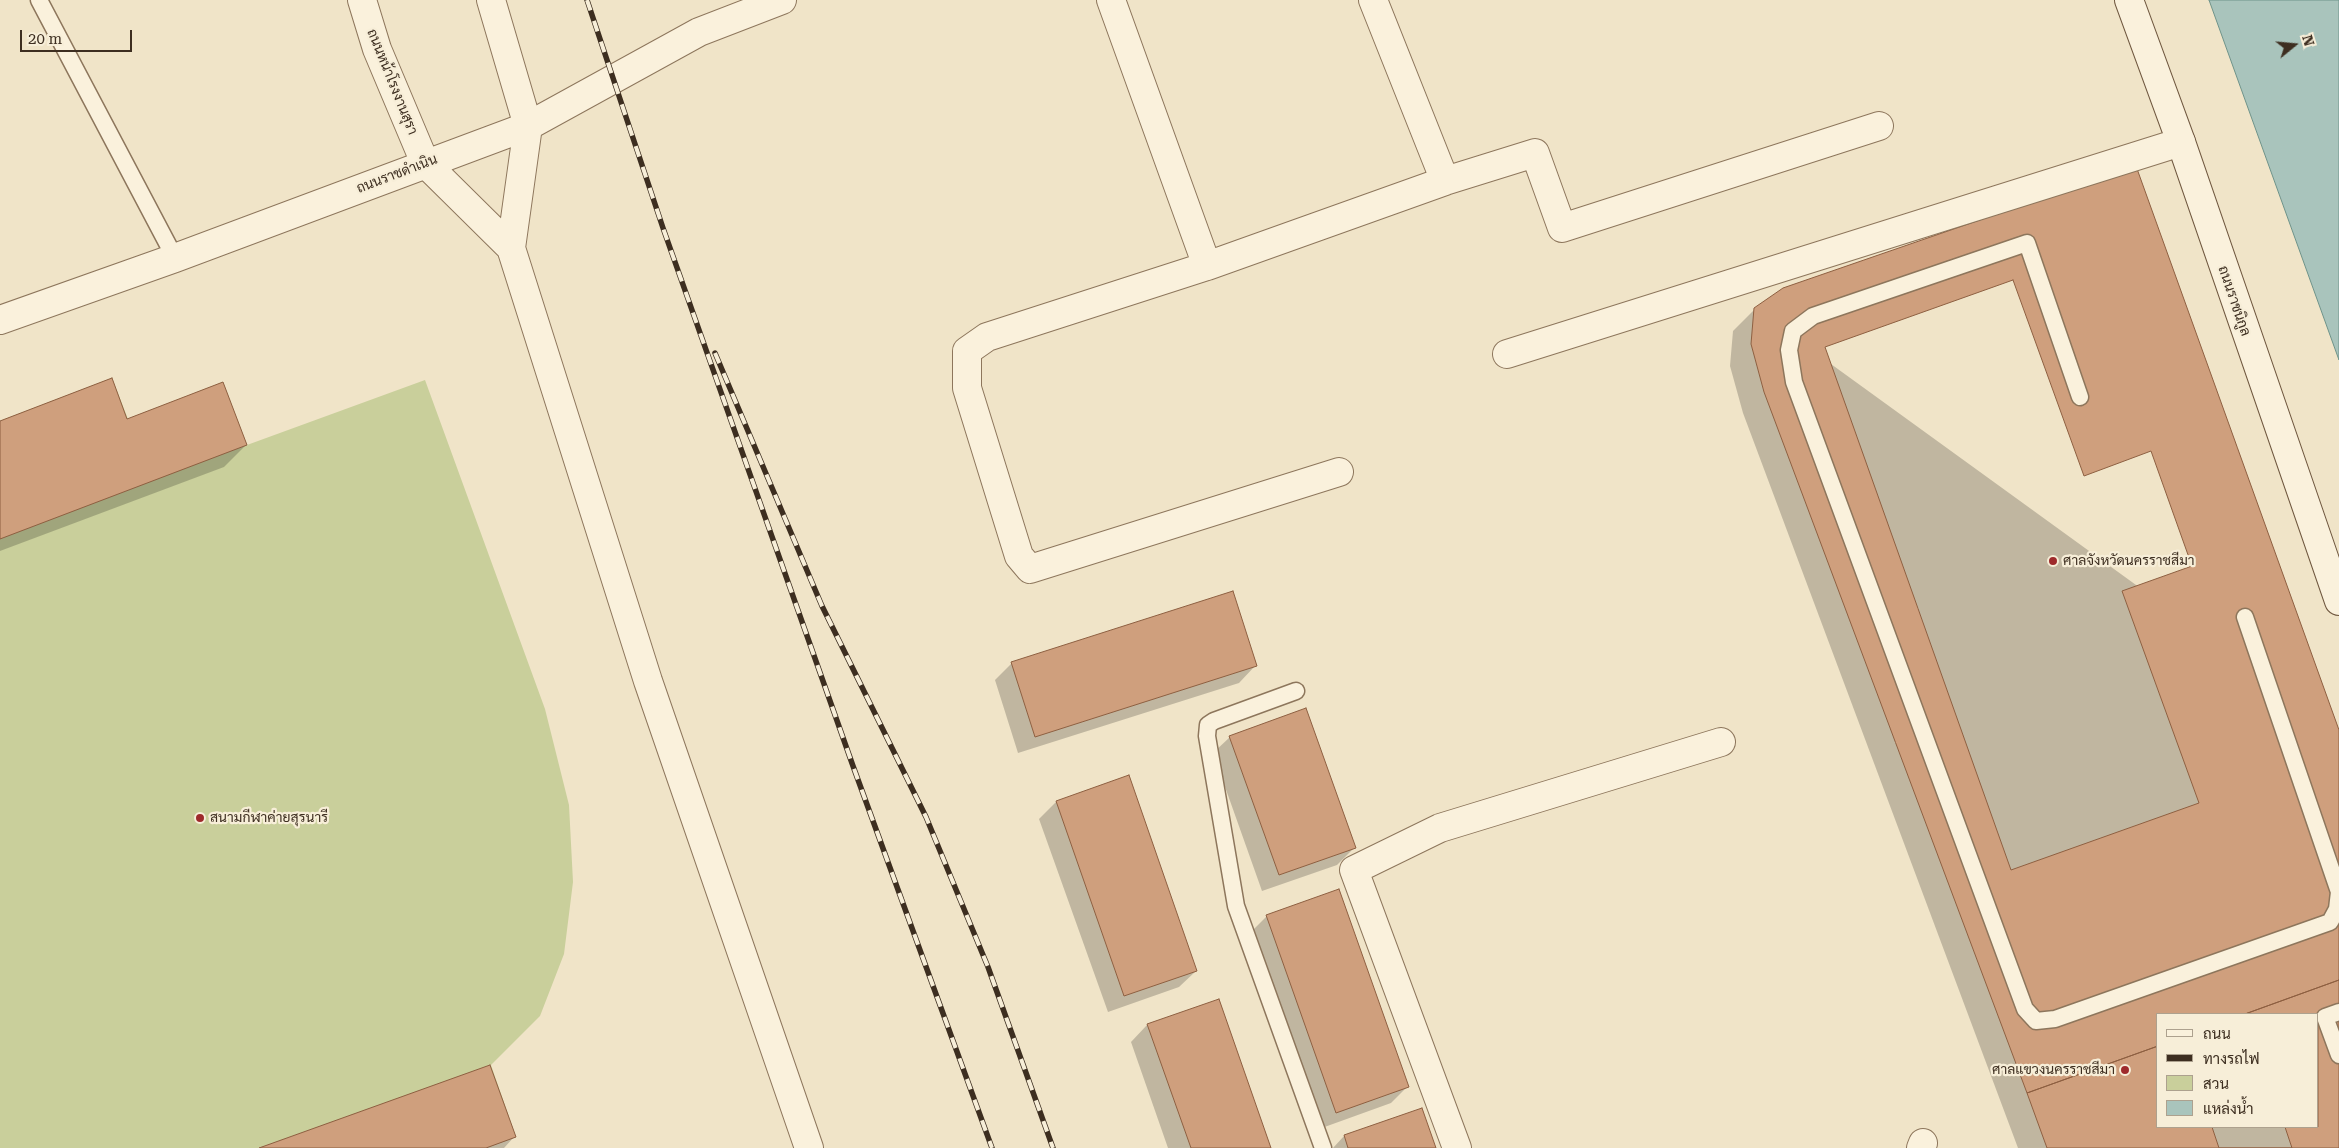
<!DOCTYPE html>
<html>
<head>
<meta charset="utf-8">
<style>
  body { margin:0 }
  #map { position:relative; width:2339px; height:1148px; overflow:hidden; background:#f0e4c8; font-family:"Roboto Serif",Sarabun,serif }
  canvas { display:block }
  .legend { position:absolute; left:2156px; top:1013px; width:162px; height:115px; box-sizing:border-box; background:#f7eed8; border:1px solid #ada18e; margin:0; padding:6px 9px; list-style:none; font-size:15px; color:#3d2e20 }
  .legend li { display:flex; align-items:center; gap:10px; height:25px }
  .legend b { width:25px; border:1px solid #ada18e }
  .north { position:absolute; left:2269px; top:20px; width:50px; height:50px; -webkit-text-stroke:4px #f7eed8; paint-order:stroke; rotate:73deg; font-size:14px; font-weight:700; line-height:20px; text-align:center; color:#3d2e20 }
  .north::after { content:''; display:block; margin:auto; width:18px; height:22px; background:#3d2e20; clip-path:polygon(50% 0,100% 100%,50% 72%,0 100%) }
  .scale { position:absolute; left:20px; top:30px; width:112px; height:22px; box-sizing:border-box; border:2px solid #3d2e20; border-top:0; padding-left:6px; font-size:15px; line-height:18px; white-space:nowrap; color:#3d2e20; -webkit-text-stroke:4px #f7eed8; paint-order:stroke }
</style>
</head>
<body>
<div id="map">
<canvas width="2339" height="1148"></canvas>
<ul class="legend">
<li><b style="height:6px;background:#faf1dc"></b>ถนน</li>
<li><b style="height:6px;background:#3d2e20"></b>ทางรถไฟ</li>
<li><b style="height:14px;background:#c9cf9b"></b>สวน</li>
<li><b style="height:14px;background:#a9c4bc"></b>แหล่งน้ำ</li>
</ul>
<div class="north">N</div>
<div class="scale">20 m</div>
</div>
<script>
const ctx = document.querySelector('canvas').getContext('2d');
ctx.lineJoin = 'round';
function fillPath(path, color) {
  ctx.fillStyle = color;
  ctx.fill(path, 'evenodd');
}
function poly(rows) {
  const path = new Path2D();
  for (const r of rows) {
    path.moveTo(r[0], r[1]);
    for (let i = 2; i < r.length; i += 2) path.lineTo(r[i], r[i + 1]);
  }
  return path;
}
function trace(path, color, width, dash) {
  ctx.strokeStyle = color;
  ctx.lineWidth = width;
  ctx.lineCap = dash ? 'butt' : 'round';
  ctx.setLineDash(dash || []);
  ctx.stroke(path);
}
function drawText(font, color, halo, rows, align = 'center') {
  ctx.font = font + ' "Roboto Serif",Sarabun,serif';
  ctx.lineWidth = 4.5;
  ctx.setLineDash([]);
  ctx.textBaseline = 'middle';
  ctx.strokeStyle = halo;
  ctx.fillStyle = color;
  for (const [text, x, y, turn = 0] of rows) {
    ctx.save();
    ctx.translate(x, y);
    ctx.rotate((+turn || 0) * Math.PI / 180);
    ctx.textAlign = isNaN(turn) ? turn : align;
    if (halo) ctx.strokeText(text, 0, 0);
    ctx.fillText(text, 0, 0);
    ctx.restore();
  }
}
fillPath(poly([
  [112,378,128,419,223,382,247,445,425,380,545,709,569,805,573,882,564,954,540,1016,491,1065,516,1137,486,1148,0,1148,0,421]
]), '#c9cf9b');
const water = poly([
  [2209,0,2339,0,2339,360,2209,0]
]);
fillPath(water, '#a9c4bc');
trace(water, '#6f938a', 1);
fillPath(poly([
  [1755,309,2339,732,2339,1148,2018,1148,1743,413,1730,366,1733,331],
  [2158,1014,2318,1014,2318,1127,2158,1127],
  [127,420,246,445,224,467,0,551,0,422],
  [1012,663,1255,666,1239,683,1018,753,995,680],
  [1230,737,1354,848,1337,865,1262,891,1213,753],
  [1128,777,1196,971,1179,987,1108,1012,1039,819,1056,802],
  [1267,916,1408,1086,1391,1103,1319,1129,1250,933],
  [1218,1001,1270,1148,1168,1148,1131,1042,1147,1025],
  [1421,1109,1435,1148,1333,1148,1344,1136],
  [514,1137,504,1148,263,1148]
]), '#0003');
const building = poly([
  [2136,166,2339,730,2339,980,2245,1014,2158,1014,2158,1046,2027,1093,1764,392,1751,344,1754,308,1783,288,2136,166],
  [2013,280,2084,476,2151,451,2192,566,2122,591,2199,803,2011,870,1825,347,2013,280],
  [112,378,127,419,223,382,247,445,0,539,0,421,112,378],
  [1233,591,1257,666,1035,737,1011,662,1233,591],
  [1306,708,1356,848,1279,875,1229,736,1306,708],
  [1129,775,1197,971,1124,996,1056,801,1129,775],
  [1339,889,1409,1087,1336,1113,1266,915,1339,889],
  [2339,980,2339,1148,2047,1148,2027,1093,2158,1046,2158,1127,2318,1127,2318,1014,2245,1014,2339,980],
  [1219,999,1271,1148,1191,1148,1147,1024,1219,999],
  [490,1065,516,1137,486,1148,259,1148,490,1065],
  [1422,1108,1436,1148,1348,1148,1344,1135,1422,1108],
  [2212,1127,2285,1127,2292,1148,2219,1148,2212,1127]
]);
fillPath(building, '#cf9f7d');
trace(building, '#8d5f41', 1);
const service = poly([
  [39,0,175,258],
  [2080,397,2027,243,1813,316,1793,331,1789,350,1794,382,2025,1009,2036,1021,2055,1019,2330,922,2337,909,2339,892],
  [2245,617,2339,892],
  [1296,691,1214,721,1208,725,1207,736,1236,906,1323,1148],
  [2339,1012,2325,1017,2339,1055]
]);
const minor = poly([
  [362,0,377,49,425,163],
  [491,0,528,126],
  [1111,0,1207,266],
  [1445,181,1535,153,1562,228,1879,126],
  [1507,354,2181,142],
  [1339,472,1030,569,1019,556,967,388,967,351,987,337,1207,266,1445,181,1373,0],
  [1457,1148,1354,870,1440,828,1721,742],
  [1921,1148,1923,1143]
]);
const tertiary = poly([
  [425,163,511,248,648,681,809,1148],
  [511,248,528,126],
  [0,320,175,258,528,126,699,32,782,0]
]);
const secondary = poly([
  [2129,0,2181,142,2339,601]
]);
trace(service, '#8d765c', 19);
trace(minor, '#8d765c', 30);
trace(tertiary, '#8d765c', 30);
trace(secondary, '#6f573f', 30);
trace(service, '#faf1dc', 16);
trace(minor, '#faf1dc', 28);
trace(tertiary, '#faf1dc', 28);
trace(secondary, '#faf1dc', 28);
const rail = poly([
  [587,0,663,228,853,766,992,1148],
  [715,353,822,606,926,817,988,967,1053,1148]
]);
trace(rail, '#3d2e20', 5.5);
trace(rail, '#f7eed8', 4, [11]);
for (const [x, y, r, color] of [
  [2053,561,5,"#9e2a2b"],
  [200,818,5,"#9e2a2b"],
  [2125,1070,5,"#9e2a2b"]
]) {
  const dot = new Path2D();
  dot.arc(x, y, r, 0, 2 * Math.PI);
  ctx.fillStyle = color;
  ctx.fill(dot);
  trace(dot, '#f7eed8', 2);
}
drawText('14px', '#3d2e20', '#f7eed8', [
  ["ถนนหน้าโรงงานสุรา",392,82,68],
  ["ถนนราชดำเนิน",397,174,-21],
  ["ถนนราชนิกูล",2234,301,71]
]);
drawText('14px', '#3d2e20', '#f7eed8', [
  ["ศาลจังหวัดนครราชสีมา",2063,561],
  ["สนามกีฬาค่ายสุรนารี",210,818],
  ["ศาลแขวงนครราชสีมา",2115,1070,"right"]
], 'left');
</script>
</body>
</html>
